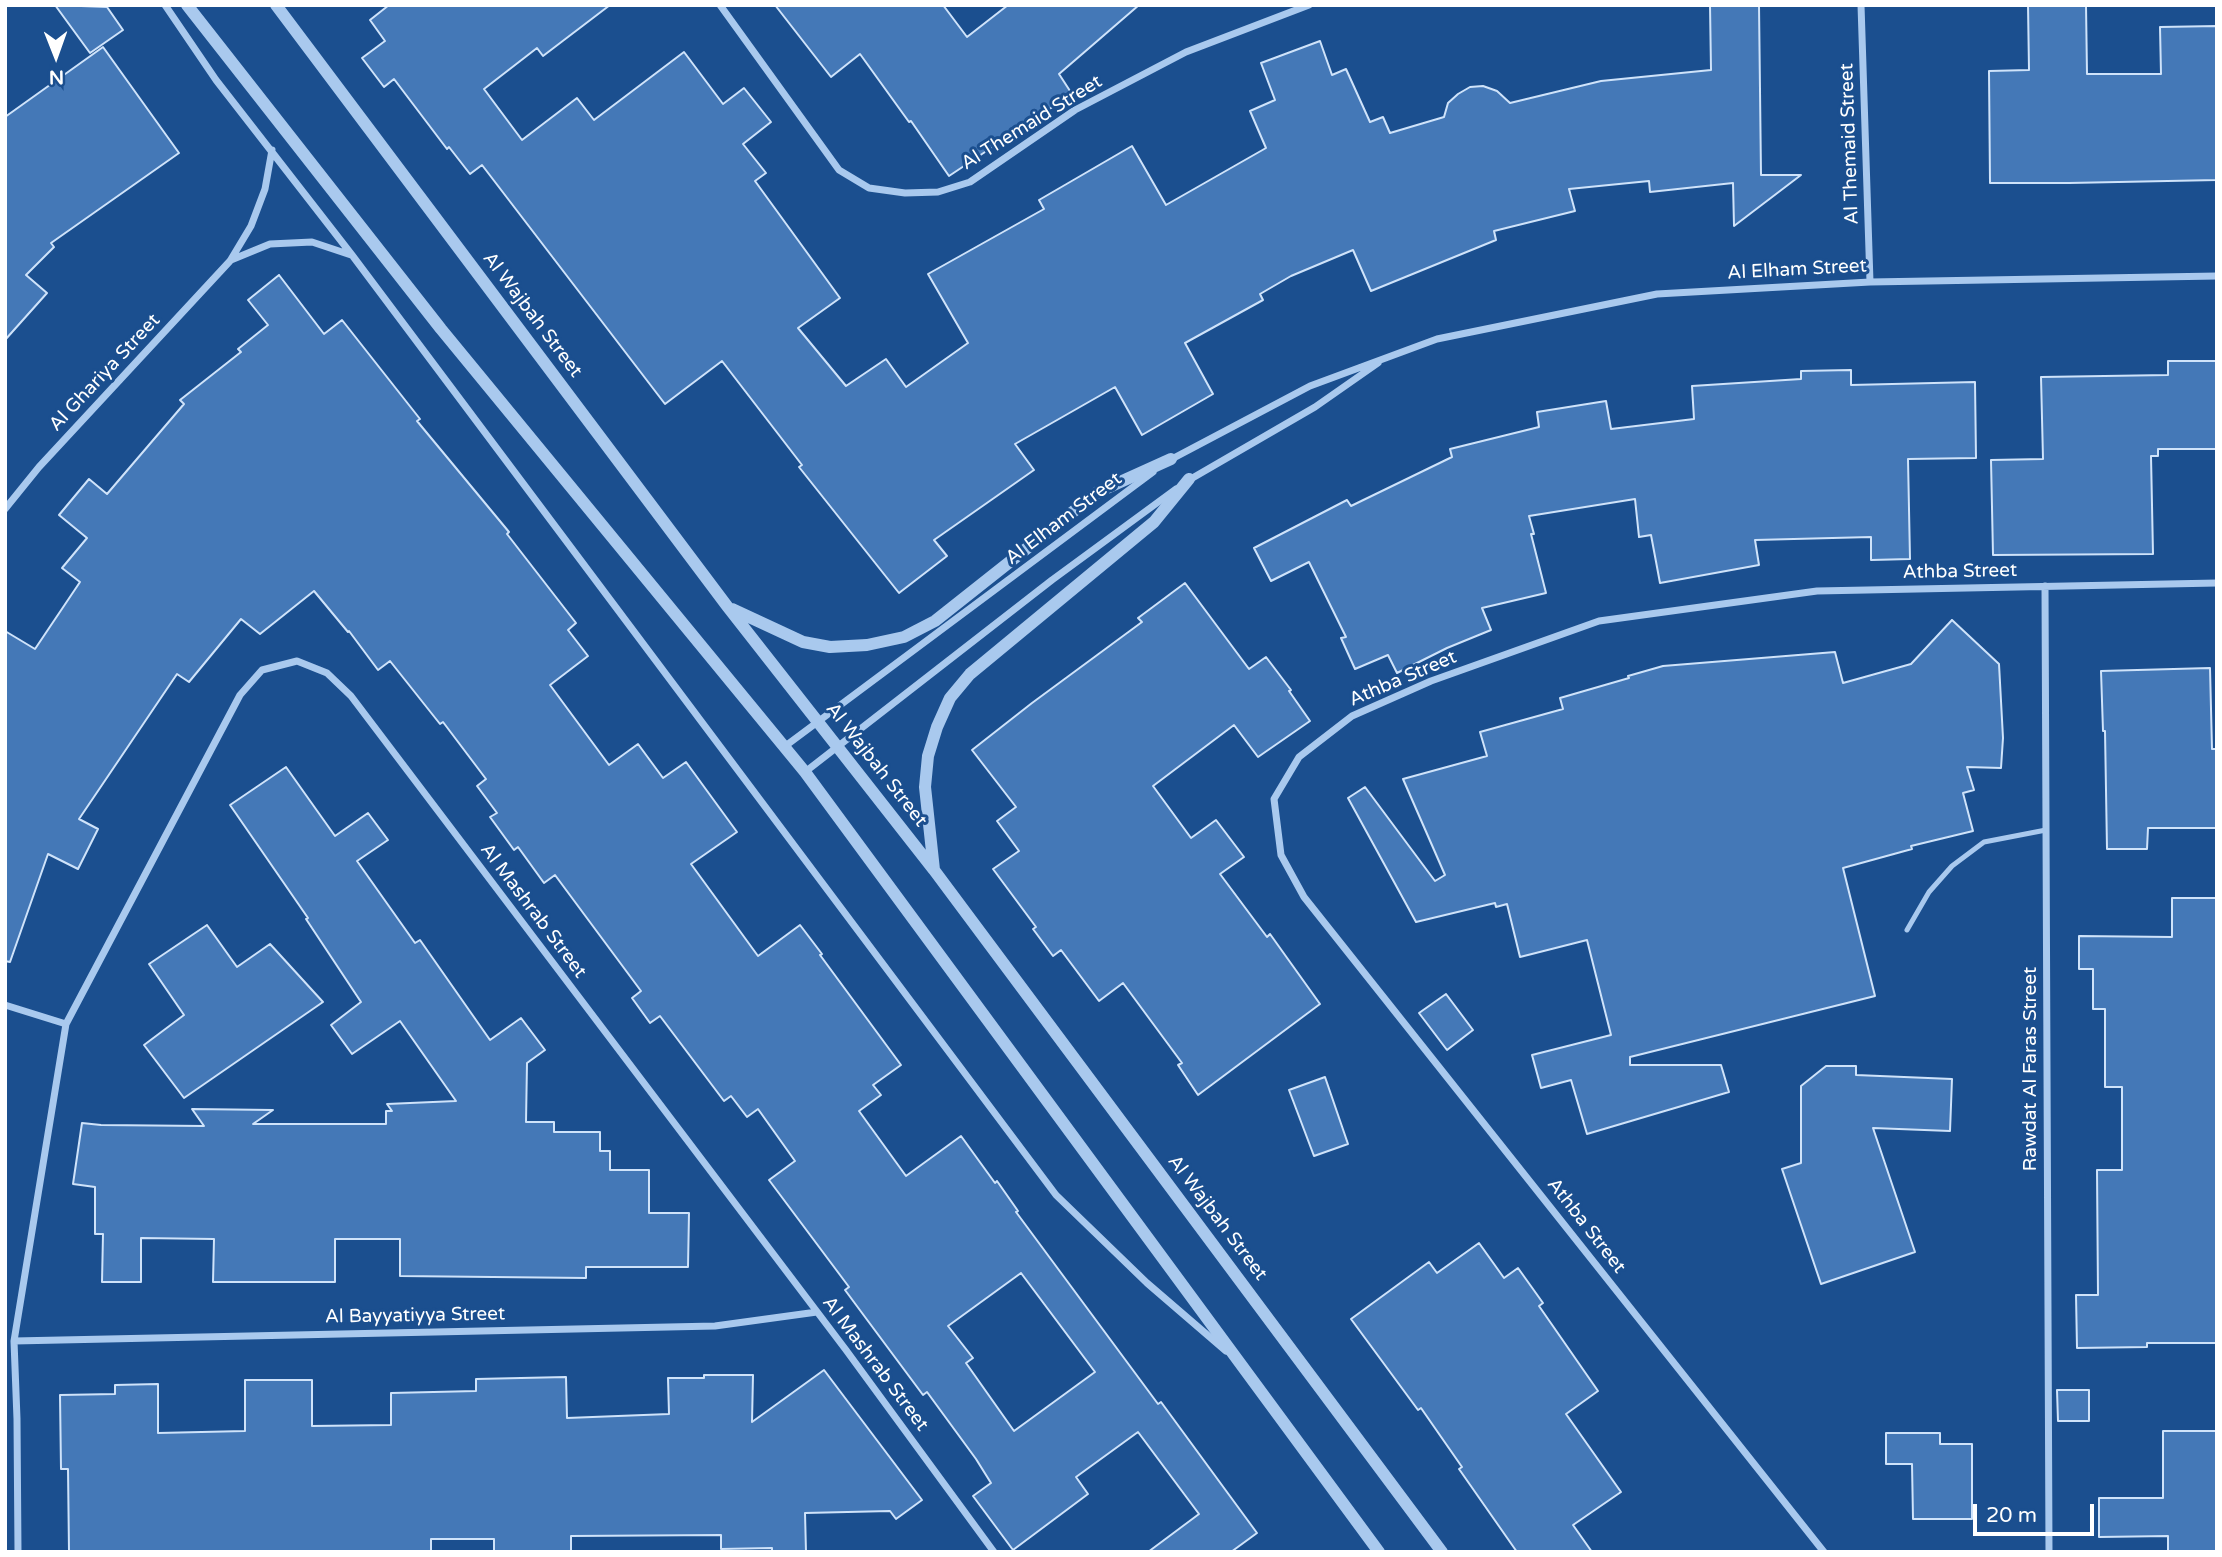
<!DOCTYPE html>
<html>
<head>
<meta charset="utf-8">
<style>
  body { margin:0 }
  #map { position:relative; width:2222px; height:1557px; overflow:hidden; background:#1b4f8f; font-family:"Varela Round",sans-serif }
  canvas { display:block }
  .frame { position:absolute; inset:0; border:7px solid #fff; pointer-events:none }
  .north { position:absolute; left:21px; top:21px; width:70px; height:70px; -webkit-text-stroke:5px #1b4f8f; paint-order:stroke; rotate:179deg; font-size:19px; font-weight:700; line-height:28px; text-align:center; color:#fff }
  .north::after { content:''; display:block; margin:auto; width:24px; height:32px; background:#fff; clip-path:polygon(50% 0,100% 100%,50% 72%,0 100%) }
  .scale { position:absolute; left:1973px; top:1504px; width:121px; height:32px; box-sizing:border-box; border:4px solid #fff; border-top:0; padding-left:9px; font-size:21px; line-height:24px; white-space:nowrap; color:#fff; -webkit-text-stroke:5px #1b4f8f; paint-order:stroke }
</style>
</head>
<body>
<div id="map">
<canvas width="2222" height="1557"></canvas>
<div class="frame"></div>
<div class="north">N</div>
<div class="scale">20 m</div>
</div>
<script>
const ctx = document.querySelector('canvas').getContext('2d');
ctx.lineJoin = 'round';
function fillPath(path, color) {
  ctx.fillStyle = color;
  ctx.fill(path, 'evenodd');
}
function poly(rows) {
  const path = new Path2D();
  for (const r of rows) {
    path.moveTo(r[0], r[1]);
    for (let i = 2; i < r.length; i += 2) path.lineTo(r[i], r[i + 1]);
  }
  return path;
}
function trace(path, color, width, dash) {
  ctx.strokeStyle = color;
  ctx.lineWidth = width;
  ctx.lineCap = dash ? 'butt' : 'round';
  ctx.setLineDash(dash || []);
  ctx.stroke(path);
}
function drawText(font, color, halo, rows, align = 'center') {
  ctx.font = font + ' "Varela Round",sans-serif';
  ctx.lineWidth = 6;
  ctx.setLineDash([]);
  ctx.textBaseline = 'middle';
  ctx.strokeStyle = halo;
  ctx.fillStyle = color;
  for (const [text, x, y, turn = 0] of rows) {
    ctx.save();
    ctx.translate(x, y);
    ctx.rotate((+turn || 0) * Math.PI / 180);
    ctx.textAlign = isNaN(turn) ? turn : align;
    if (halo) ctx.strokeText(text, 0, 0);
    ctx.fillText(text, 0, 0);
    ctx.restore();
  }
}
const building = poly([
  [55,5,107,7,123,30,90,53,55,5],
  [389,5,610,5,543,56,537,48,484,89,522,140,577,98,594,120,684,52,723,104,744,88,771,122,743,144,766,173,755,181,840,298,798,328,846,386,886,359,906,387,968,343,928,274,1044,209,1039,200,1132,146,1166,205,1266,148,1250,111,1275,100,1261,63,1320,41,1332,75,1346,69,1370,122,1383,117,1390,133,1444,117,1448,103,1458,94,1470,87,1483,86,1497,91,1510,103,1601,81,1711,70,1710,5,1759,5,1761,175,1801,175,1734,226,1733,183,1650,192,1649,181,1569,189,1575,211,1494,231,1496,240,1371,291,1353,250,1291,276,1260,294,1263,300,1185,343,1213,394,1142,435,1115,387,1015,444,1034,470,934,540,947,556,899,593,799,467,802,465,722,361,665,404,482,165,470,174,449,147,447,149,394,79,384,87,362,58,385,41,370,20,389,5],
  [775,5,943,5,967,37,1008,5,1139,5,1059,74,1072,94,949,176,911,121,909,122,860,54,831,77,775,5],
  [2028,5,2086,5,2087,74,2161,74,2160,27,2217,26,2217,180,2069,183,1990,183,1989,71,2029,70,2028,5],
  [103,47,179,153,51,243,54,247,26,275,47,293,5,340,5,117,103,47],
  [279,275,324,334,342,320,420,419,417,421,509,532,507,534,576,623,568,630,588,656,550,685,609,765,638,744,663,778,686,762,737,832,691,864,758,956,800,925,822,954,820,955,901,1065,873,1085,881,1095,859,1111,906,1176,961,1136,995,1183,997,1181,1018,1211,1016,1212,1158,1404,1161,1402,1257,1533,1231,1552,1148,1552,1199,1514,1138,1432,1076,1477,1088,1494,1013,1550,973,1496,991,1483,976,1459,927,1392,923,1395,865,1317,845,1290,849,1287,769,1180,795,1161,758,1109,747,1117,731,1096,724,1101,660,1016,650,1023,632,998,641,991,555,875,544,883,518,847,514,850,490,817,497,813,477,786,486,779,443,722,440,724,390,661,378,670,349,631,348,632,314,591,260,634,241,619,189,682,177,674,79,819,98,829,78,869,48,854,10,962,5,961,5,631,35,649,80,582,62,568,87,538,59,515,89,479,107,494,184,404,180,400,241,352,238,349,268,325,248,300,279,275],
  [1021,1273,1095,1372,1014,1431,966,1363,973,1358,948,1326,1021,1273],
  [2168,361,2217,361,2217,449,2158,449,2158,456,2151,456,2153,554,1993,555,1991,460,2043,459,2041,377,2168,375,2168,361],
  [1851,370,1851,385,1975,382,1976,458,1908,459,1910,559,1871,560,1871,537,1755,540,1759,565,1660,583,1651,535,1639,537,1635,499,1529,516,1534,534,1531,534,1546,593,1482,608,1491,630,1447,648,1397,673,1388,655,1355,669,1341,638,1346,637,1309,562,1271,581,1254,548,1347,500,1351,506,1452,457,1450,449,1539,427,1537,412,1606,401,1611,429,1694,419,1692,386,1801,379,1801,371,1851,370],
  [1185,583,1249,669,1266,657,1291,690,1289,691,1310,721,1258,757,1234,725,1153,786,1191,838,1216,820,1244,857,1220,874,1267,937,1270,934,1320,1004,1198,1095,1178,1065,1182,1063,1123,983,1099,1001,1061,950,1053,956,1033,929,1036,927,993,869,1019,851,997,821,1016,807,972,750,1032,703,1142,622,1138,618,1185,583],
  [1952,620,1999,664,2003,738,2001,768,1967,767,1974,790,1963,793,1973,831,1911,846,1912,849,1843,868,1875,996,1630,1057,1630,1065,1721,1065,1729,1092,1587,1134,1571,1080,1541,1088,1532,1055,1611,1035,1587,940,1520,957,1507,904,1496,907,1495,903,1416,922,1348,798,1365,787,1435,881,1445,875,1403,779,1487,756,1480,732,1563,709,1560,698,1629,678,1628,676,1663,666,1835,652,1843,683,1911,664,1952,620],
  [2210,668,2212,749,2217,749,2217,828,2148,828,2147,849,2107,849,2105,731,2103,731,2101,671,2210,668],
  [286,767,335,836,368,813,388,840,357,861,415,943,420,940,490,1040,521,1018,545,1050,527,1063,526,1122,554,1122,554,1132,600,1132,600,1151,610,1151,610,1170,649,1170,649,1213,689,1213,688,1267,586,1267,586,1278,400,1276,400,1239,335,1239,335,1282,213,1282,214,1239,141,1238,141,1282,102,1282,103,1234,95,1234,95,1187,73,1184,82,1123,101,1125,204,1126,192,1109,273,1110,253,1124,386,1124,386,1111,392,1111,387,1104,456,1101,400,1021,352,1054,331,1025,361,1002,306,919,308,918,230,805,286,767],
  [2172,898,2217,898,2217,1343,2147,1343,2147,1347,2077,1348,2076,1295,2098,1295,2097,1170,2122,1170,2122,1087,2105,1087,2105,1009,2093,1009,2093,969,2079,969,2079,936,2172,937,2172,898],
  [207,925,237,967,270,944,323,1002,184,1098,144,1045,184,1015,149,964,207,925],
  [1446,994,1473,1030,1447,1050,1419,1013,1446,994],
  [1826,1066,1856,1066,1856,1075,1952,1079,1950,1131,1873,1128,1915,1252,1821,1284,1782,1169,1801,1163,1801,1086,1826,1066],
  [1325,1077,1348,1144,1314,1156,1289,1090,1325,1077],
  [1479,1243,1504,1278,1518,1268,1543,1303,1539,1306,1598,1391,1566,1414,1621,1492,1573,1525,1592,1552,1517,1552,1459,1469,1462,1467,1421,1408,1418,1410,1351,1319,1429,1262,1437,1273,1479,1243],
  [824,1370,922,1500,896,1519,890,1511,805,1513,806,1552,772,1552,772,1548,721,1549,721,1535,571,1536,571,1552,494,1552,494,1539,431,1539,431,1552,69,1552,68,1469,61,1469,60,1395,115,1394,115,1385,158,1384,158,1433,245,1431,245,1380,312,1380,312,1426,391,1425,391,1393,476,1391,476,1379,566,1377,567,1418,669,1414,668,1378,704,1378,704,1375,753,1375,752,1422,824,1370],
  [2057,1390,2089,1390,2089,1421,2058,1421,2057,1390],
  [2163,1431,2217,1431,2217,1552,2168,1552,2168,1536,2099,1537,2099,1498,2163,1498,2163,1431],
  [1886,1433,1940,1433,1940,1444,1972,1444,1972,1519,1913,1519,1912,1464,1886,1464,1886,1433]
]);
fillPath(building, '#4478b7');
trace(building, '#cfe3fa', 2);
trace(poly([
  [1907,930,1929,892,1952,866,1984,842,2046,830]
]), '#a9c9ee', 5);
trace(poly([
  [165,5,216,80,352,255,1056,1195,1147,1283,1226,1351],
  [720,5,839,170,869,188,905,193,938,192,970,182,1075,110,1186,52,1309,5],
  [1861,5,1870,282],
  [231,260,270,244,312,242,351,255],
  [1168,461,1310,386,1437,339,1657,294,1870,282,2217,276],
  [1189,480,1315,407,1378,363],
  [5,509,39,467,230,261,251,226,265,189,272,150],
  [2045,586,2049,1552],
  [784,747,1153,472],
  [805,772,1052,580,1176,489],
  [5,1005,66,1024],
  [14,1341,715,1326,817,1312],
  [18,1552,17,1419,14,1341,66,1024,240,695,262,670,297,661,327,673,351,696,846,1350,994,1552],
  [1824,1552,1304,897,1281,855,1274,799,1299,757,1352,716,1431,681,1599,621,1817,591,2217,583]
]), '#a9c9ee', 7);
trace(poly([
  [187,5,441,329,805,772,1379,1552],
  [276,5,727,606,934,870,1442,1552],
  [732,609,803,642,830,647,867,645,904,637,935,621,1098,492,1171,459],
  [934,870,925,787,928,756,937,727,950,698,970,674,1154,522,1189,479]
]), '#a9c9ee', 12);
drawText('19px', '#fff', '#1b4f8f', [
  ["Al Themaid Street",1032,123,-32],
  ["Al Themaid Street",1850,144,-92],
  ["Al Elham Street",1797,270,-3],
  ["Al Wajbah Street",532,315,53],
  ["Al Ghariya Street",105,373,-47],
  ["Al Elham Street",1064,519,-37],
  ["Athba Street",1960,572,-1],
  ["Athba Street",1403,679,-23],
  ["Al Wajbah Street",876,765,52],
  ["Al Mashrab Street",533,911,53],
  ["Rawdat Al Faras Street",2031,1069,-90],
  ["Al Wajbah Street",1217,1218,53],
  ["Athba Street",1586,1226,52],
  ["Al Bayyatiyya Street",415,1316,-1],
  ["Al Mashrab Street",875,1364,53]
]);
</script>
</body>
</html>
